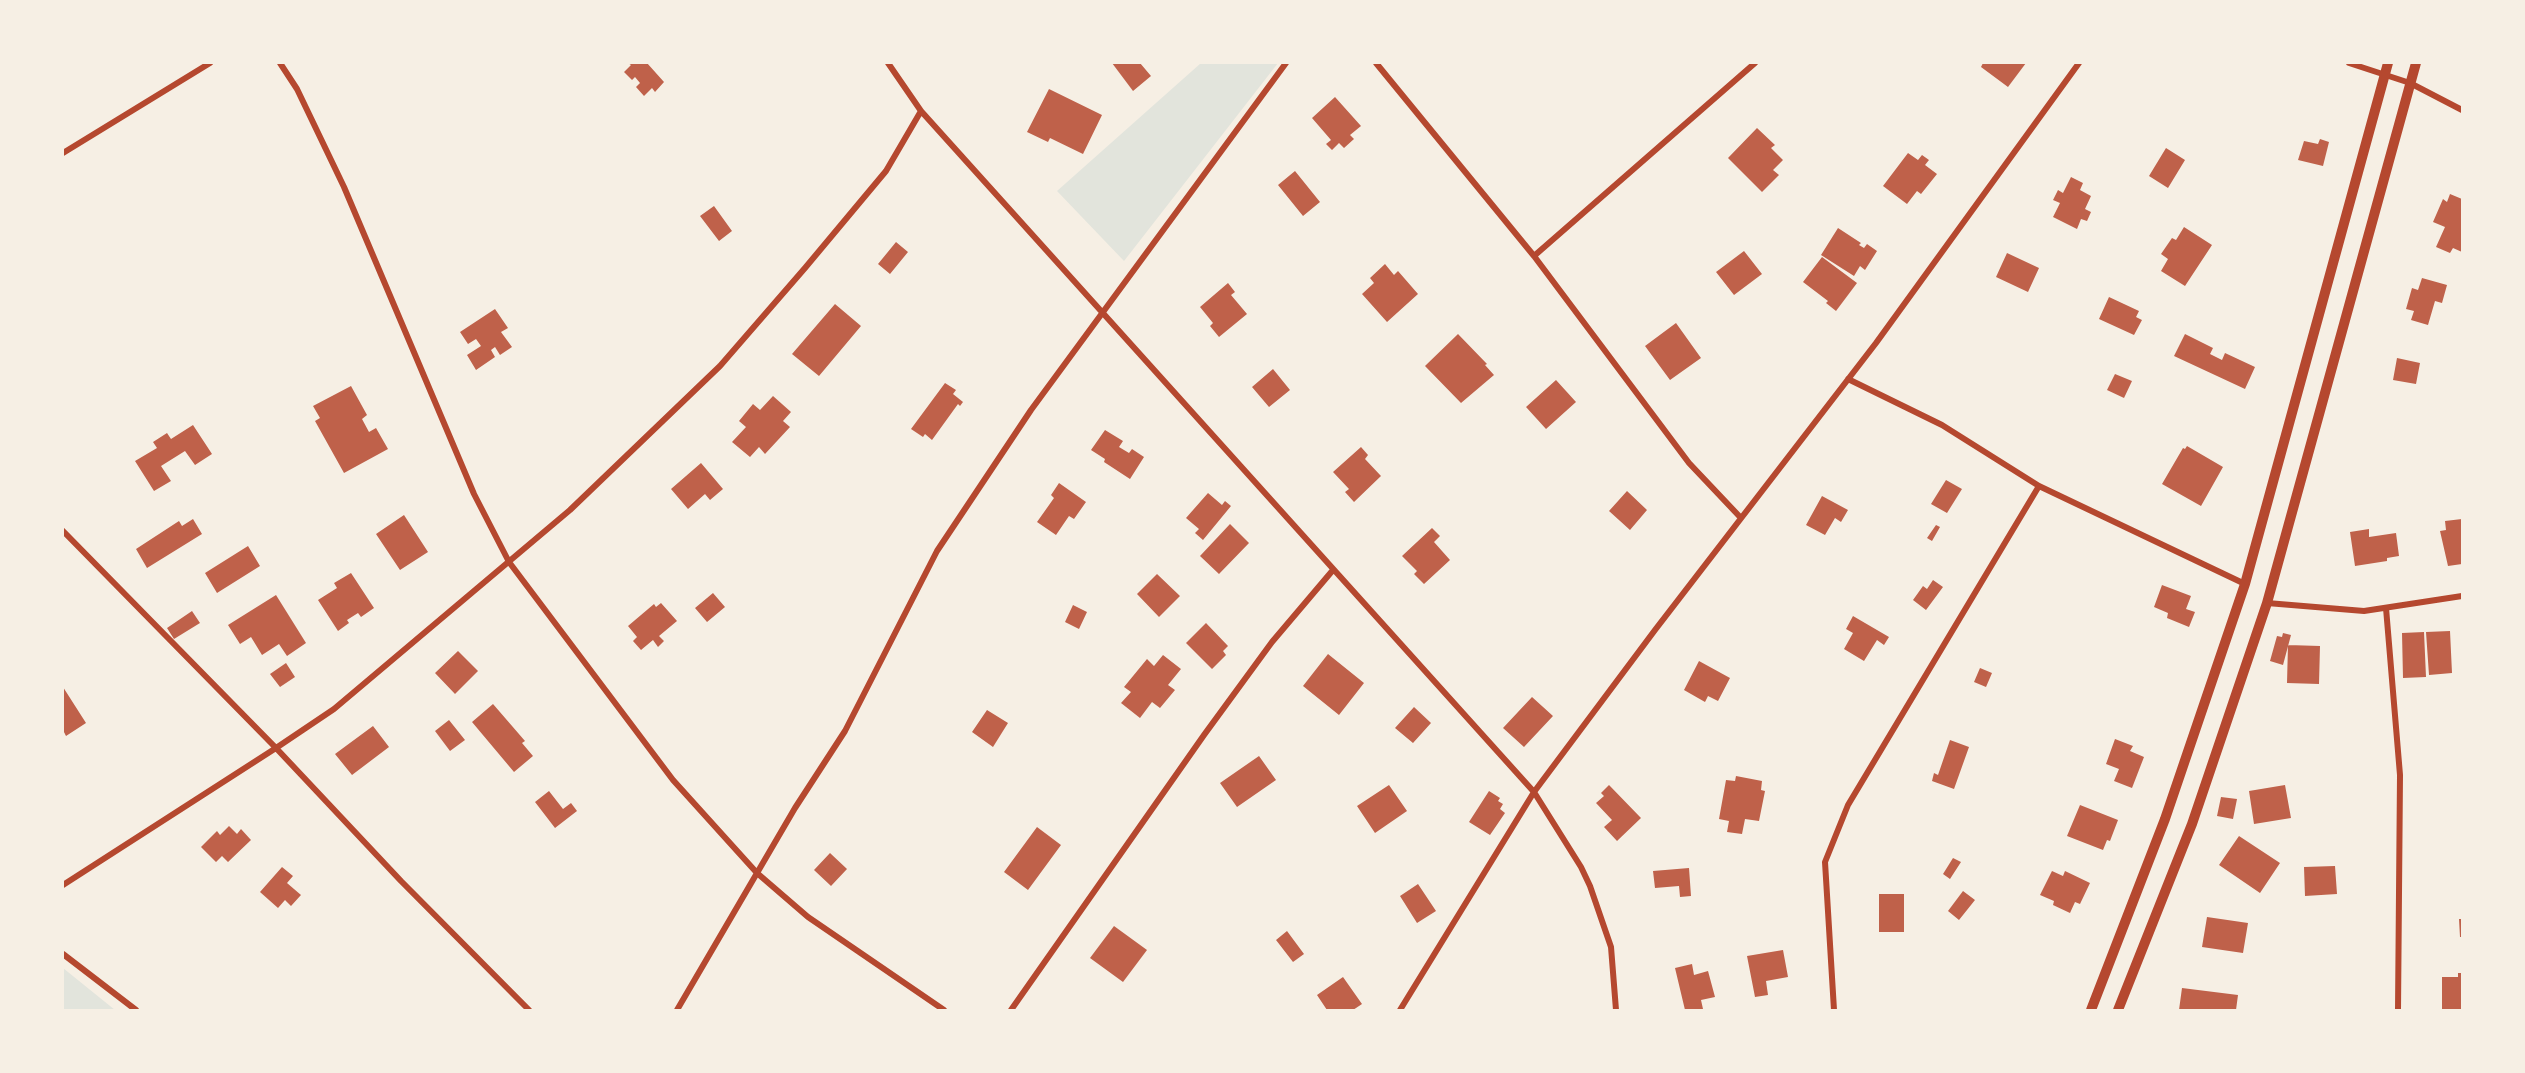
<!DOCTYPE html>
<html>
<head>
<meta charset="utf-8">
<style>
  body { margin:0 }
  #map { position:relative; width:2525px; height:1073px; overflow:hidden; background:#f6efe4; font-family:"DejaVu Sans",sans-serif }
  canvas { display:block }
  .frame { position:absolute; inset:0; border:64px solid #f6efe4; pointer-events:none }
</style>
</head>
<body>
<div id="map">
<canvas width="2525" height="1073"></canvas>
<div class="frame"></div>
</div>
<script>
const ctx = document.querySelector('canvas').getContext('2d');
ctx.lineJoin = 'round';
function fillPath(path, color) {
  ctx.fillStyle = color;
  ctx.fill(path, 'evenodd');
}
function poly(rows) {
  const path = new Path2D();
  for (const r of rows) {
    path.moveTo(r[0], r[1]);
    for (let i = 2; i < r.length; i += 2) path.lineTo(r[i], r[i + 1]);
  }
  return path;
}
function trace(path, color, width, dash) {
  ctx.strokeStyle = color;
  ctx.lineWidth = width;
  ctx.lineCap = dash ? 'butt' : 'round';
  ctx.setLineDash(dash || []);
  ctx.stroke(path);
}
fillPath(poly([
  [1201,63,1278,63,1124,261,1057,191],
  [63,968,115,1010,63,1010]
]), '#e2e4dc');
fillPath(poly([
  [628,63,647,63,664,82,655,92,652,88,644,96,636,87,640,83,635,77,632,80,624,72,631,65],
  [1112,63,1140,63,1151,76,1133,91],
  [1983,63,2026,63,2008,87,1981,67],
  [1049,89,1102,115,1083,154,1050,138,1048,142,1027,132],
  [1335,97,1361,126,1350,135,1354,139,1344,148,1339,143,1332,150,1326,144,1331,140,1312,118],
  [1757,128,1775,145,1771,148,1783,160,1773,170,1779,175,1762,192,1728,158],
  [2320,139,2329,142,2323,166,2298,160,2304,141,2318,144],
  [2166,148,2185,160,2168,188,2149,176],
  [1908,153,1918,160,1922,155,1929,160,1925,165,1937,174,1921,194,1917,191,1907,204,1883,186],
  [1295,171,1320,202,1303,216,1278,185],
  [2071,177,2083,183,2080,190,2091,196,2085,209,2091,212,2087,221,2081,219,2077,229,2053,217,2060,203,2053,200,2058,190,2063,193],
  [2450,194,2462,199,2462,252,2453,248,2450,253,2436,247,2445,227,2433,222,2443,199,2447,202],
  [714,206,732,231,719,241,700,216],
  [2184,227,2212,245,2185,286,2161,271,2168,259,2161,254,2172,238,2176,240],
  [1838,228,1861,243,1859,245,1864,248,1867,244,1877,251,1865,270,1860,266,1854,276,1821,255],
  [896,242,908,252,890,274,878,264],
  [1744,251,1762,274,1734,295,1716,272],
  [2007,253,2039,268,2028,292,1996,277],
  [1822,257,1857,283,1836,311,1826,303,1828,301,1803,282],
  [1385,264,1394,275,1398,271,1418,294,1387,322,1362,294,1374,283,1370,278],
  [2422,278,2447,285,2442,303,2435,301,2428,325,2411,320,2414,311,2406,309,2412,288,2418,290],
  [1228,283,1235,292,1231,295,1247,314,1219,337,1210,326,1213,323,1200,307],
  [2109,297,2139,311,2136,317,2142,320,2134,335,2099,319],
  [835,304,861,326,819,376,792,354],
  [495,309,508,328,501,332,512,347,500,355,495,347,491,350,495,357,476,370,467,355,481,346,476,339,468,344,460,332],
  [1676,323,1701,358,1670,380,1645,346],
  [1458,334,1487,364,1485,365,1494,375,1461,403,1425,366],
  [2185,334,2213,348,2210,354,2222,360,2225,353,2255,367,2245,389,2174,356],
  [2397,358,2420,363,2416,384,2393,380],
  [1273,369,1290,390,1269,407,1252,387],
  [2115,374,2132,381,2124,398,2107,390],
  [1556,380,1576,402,1546,429,1526,407],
  [945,383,956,390,953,394,963,402,960,406,958,404,932,440,925,434,923,437,911,429],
  [351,386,367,415,362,419,369,432,376,428,388,449,344,473,315,421,320,418,313,406],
  [773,396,791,412,783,421,790,427,765,454,759,447,750,457,732,442,746,427,739,421,753,404,760,410],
  [193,425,212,454,195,465,185,451,161,466,171,481,154,491,135,461,157,448,153,442,167,433,171,439],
  [1105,430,1123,441,1119,447,1129,453,1132,449,1144,457,1130,479,1104,462,1105,459,1091,450],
  [2187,446,2223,467,2201,506,2162,484,2183,448,2185,449],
  [1361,447,1368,455,1365,459,1381,476,1354,502,1345,492,1349,489,1333,472],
  [701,463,723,489,710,500,705,494,688,509,671,489],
  [1946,480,1962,489,1947,513,1931,504],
  [1059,483,1086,502,1074,519,1069,516,1056,535,1037,522,1054,498,1051,495],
  [1627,491,1647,510,1630,530,1609,511],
  [1208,493,1222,505,1225,501,1231,506,1203,540,1195,533,1199,529,1186,518],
  [1822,496,1848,510,1841,522,1835,518,1825,535,1806,525],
  [404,515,428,552,400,570,376,534],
  [193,519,202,534,147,568,136,549,179,521,182,526],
  [2462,519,2462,564,2448,566,2440,531,2446,530,2445,521],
  [1230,524,1249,543,1219,574,1200,556],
  [1936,525,1940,527,1932,541,1927,538],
  [1432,528,1440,536,1434,542,1450,560,1424,584,1414,574,1417,571,1402,556],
  [2369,529,2369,537,2396,533,2399,556,2387,558,2387,561,2355,566,2350,532],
  [248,546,260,566,217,593,205,573],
  [351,573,374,608,361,617,358,613,347,620,349,623,338,631,318,600,337,588,334,583],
  [1157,574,1180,596,1159,617,1137,594],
  [1933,580,1943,587,1926,610,1913,600,1923,586,1927,589],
  [2162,585,2191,596,2186,609,2195,612,2189,627,2167,618,2168,613,2154,607],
  [713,593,725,607,707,622,695,608],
  [276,595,306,643,287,656,279,644,262,655,251,637,240,644,228,625],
  [661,603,677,621,659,636,664,641,658,647,653,640,641,650,633,641,637,637,628,626,654,604,656,607],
  [1073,605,1087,612,1079,629,1065,622],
  [192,611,200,623,174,639,167,628],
  [1853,616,1889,637,1884,645,1877,640,1864,661,1844,649,1853,633,1846,629],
  [1206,623,1228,646,1223,651,1226,655,1212,669,1186,643],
  [2450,631,2452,673,2429,675,2426,632],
  [2424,632,2426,677,2403,678,2402,633],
  [2283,633,2291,635,2283,665,2270,661,2277,636,2282,637],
  [2288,645,2320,646,2319,684,2287,683],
  [458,651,478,671,455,694,435,673],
  [1328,654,1364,683,1339,715,1303,686],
  [1163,655,1181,669,1168,685,1175,690,1160,708,1152,702,1140,718,1121,703,1131,692,1124,687,1147,659,1154,666],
  [1699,661,1730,678,1718,701,1708,696,1705,702,1684,690],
  [286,663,295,677,280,687,270,674],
  [1980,668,1992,673,1986,687,1974,682],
  [63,687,86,723,66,736,63,730],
  [1532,697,1553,716,1524,747,1503,728],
  [493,704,525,741,522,743,533,756,514,772,472,722],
  [1414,707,1431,723,1413,743,1395,728],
  [987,710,1008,723,993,747,972,732],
  [449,720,465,740,450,751,435,731],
  [373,726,389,747,352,775,335,754],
  [2115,739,2133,746,2130,751,2144,757,2132,788,2114,781,2119,769,2106,764],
  [1950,740,1969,747,1954,789,1932,781,1934,773,1938,775],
  [1259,756,1276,780,1237,807,1220,783],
  [1736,776,1762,781,1761,790,1765,791,1759,821,1745,819,1742,834,1727,832,1729,821,1719,819,1726,780,1735,781],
  [1389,785,1407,811,1375,833,1357,806],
  [1609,785,1641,818,1617,841,1604,827,1612,820,1596,803,1604,796,1601,793],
  [2285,785,2291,818,2254,824,2249,791],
  [549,791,563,809,571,803,577,811,555,828,535,802],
  [1489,791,1500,798,1498,801,1503,804,1500,809,1505,813,1490,835,1469,822],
  [2221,797,2237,799,2233,819,2217,816],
  [2080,805,2118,820,2110,841,2107,840,2103,850,2067,836],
  [229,826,237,834,241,829,251,840,228,862,222,856,216,862,201,847,217,831,220,835],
  [1037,827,1061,845,1028,890,1004,872],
  [2239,836,2280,863,2260,893,2219,865],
  [830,853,847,869,831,886,814,870],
  [1953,858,1961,862,1950,879,1943,874],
  [2335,866,2337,894,2305,896,2304,867],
  [282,867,293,876,287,883,301,895,291,906,285,900,278,908,260,892],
  [1689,868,1691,896,1680,897,1679,886,1655,888,1653,871],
  [2052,871,2063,876,2065,871,2090,883,2080,904,2075,902,2070,913,2053,905,2054,901,2040,895],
  [1418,884,1436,911,1417,923,1400,896],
  [1963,891,1975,900,1959,920,1948,911],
  [1879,894,1904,894,1904,932,1879,932],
  [2207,917,2248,923,2243,953,2202,947],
  [2459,919,2462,919,2462,937,2460,937],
  [1114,926,1147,950,1123,982,1090,958],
  [1287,931,1304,954,1293,962,1276,940],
  [1783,950,1788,977,1766,981,1768,995,1755,997,1747,956],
  [1692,964,1694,975,1708,971,1715,997,1701,1000,1703,1009,1685,1010,1675,968],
  [2458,973,2462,973,2462,1009,2442,1009,2442,977,2458,977],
  [1343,977,1362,1004,1353,1010,1327,1010,1317,995],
  [2182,988,2238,995,2236,1010,2179,1010]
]), '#bf614a');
trace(poly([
  [280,63,297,89,344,187,474,494,509,562,673,780,757,873,808,917,944,1010],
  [888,63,921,111,1534,792,1581,867,1590,886,1611,947,1616,1010],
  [1376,63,1534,256,1755,63],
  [2349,63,2410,83,2462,110],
  [63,153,210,63],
  [1534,256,1689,463,1741,518],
  [1848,379,1942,425,2039,486,2245,584],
  [63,531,276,748,334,709,570,510,720,366,805,268,886,171,921,111],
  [2267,603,2364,611,2462,596],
  [2386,608,2400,775,2398,1010],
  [63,885,276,748,401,881,529,1010],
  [63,954,136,1010],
  [677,1010,795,808,845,731,937,551,1031,410,1286,63],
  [1011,1010,1204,735,1272,642,1333,570],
  [1400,1010,1534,792,1655,630,1876,343,2079,63],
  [1834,1010,1825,862,1848,805,2039,486]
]), '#b5482f', 6);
trace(poly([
  [2091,1010,2165,819,2245,584,2388,63],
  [2118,1010,2192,824,2267,603,2416,63]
]), '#b5482f', 10);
</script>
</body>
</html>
